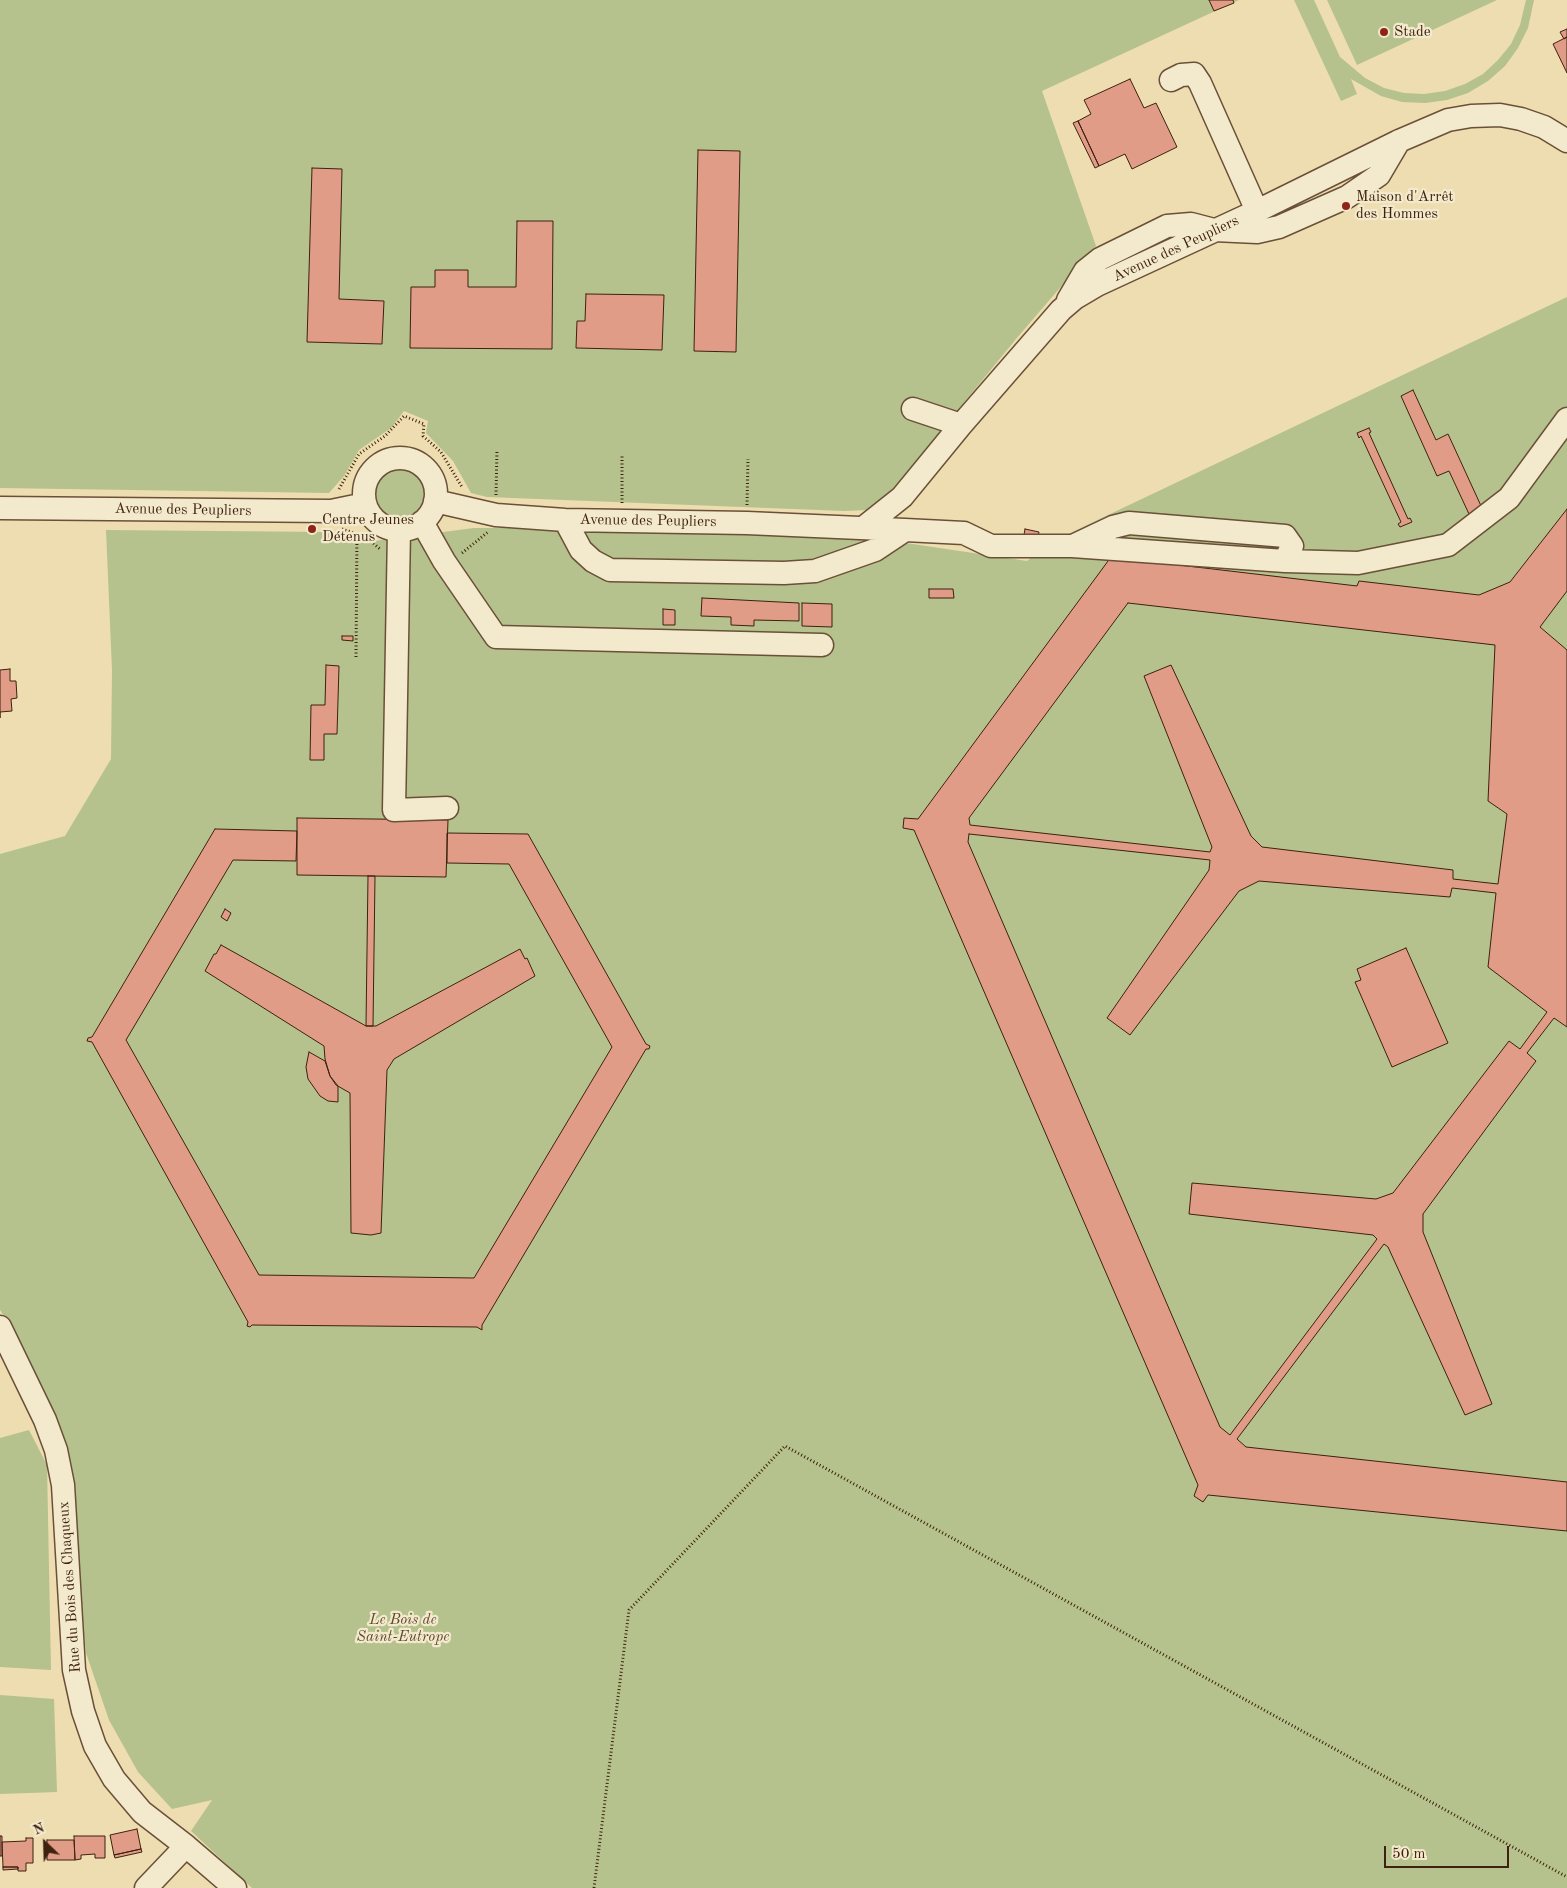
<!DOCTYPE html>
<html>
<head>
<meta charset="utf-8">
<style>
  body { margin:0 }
  #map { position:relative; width:1567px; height:1888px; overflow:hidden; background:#edddb0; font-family:"Old Standard TT",serif }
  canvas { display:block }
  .north { position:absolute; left:20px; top:1818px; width:50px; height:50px; -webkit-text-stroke:4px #f3e9cc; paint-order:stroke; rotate:336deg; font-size:14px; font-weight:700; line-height:20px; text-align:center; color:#3e210f }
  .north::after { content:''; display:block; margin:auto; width:18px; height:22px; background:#3e210f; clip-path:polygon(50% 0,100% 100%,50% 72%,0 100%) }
  .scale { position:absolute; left:1384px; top:1846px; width:125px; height:22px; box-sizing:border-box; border:2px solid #3e210f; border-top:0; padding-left:6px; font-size:15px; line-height:18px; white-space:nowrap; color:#3e210f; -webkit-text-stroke:4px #f3e9cc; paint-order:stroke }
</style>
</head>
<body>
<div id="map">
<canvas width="1567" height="1888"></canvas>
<div class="north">N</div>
<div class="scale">50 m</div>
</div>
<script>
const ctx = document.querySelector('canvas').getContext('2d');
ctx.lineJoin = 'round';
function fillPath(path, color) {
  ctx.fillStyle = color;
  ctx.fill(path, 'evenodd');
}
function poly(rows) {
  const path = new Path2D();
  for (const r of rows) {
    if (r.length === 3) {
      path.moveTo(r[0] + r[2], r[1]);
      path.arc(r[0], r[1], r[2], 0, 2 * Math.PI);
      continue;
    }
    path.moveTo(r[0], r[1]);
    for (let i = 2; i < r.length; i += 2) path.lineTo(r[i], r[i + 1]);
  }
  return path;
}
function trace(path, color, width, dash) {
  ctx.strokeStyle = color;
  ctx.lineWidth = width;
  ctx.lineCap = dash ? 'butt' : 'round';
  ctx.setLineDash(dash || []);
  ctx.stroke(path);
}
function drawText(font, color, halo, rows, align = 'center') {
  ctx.font = font + ' "Old Standard TT",serif';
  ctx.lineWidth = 4.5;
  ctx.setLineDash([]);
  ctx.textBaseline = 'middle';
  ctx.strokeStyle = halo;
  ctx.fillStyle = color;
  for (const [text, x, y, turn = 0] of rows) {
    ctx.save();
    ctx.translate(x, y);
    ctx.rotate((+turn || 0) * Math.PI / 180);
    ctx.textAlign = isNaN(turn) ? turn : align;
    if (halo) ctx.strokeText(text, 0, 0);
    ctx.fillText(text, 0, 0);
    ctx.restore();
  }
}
fillPath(poly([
  [0,0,1239,0,1042,91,1096,246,1016,339,884,500,869,510,844,511,487,497,471,493,453,461,426,433,428,421,404,411,391,428,359,450,344,476,329,493,0,488],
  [1294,0,1314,0,1340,57,1365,78,1384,88,1404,93,1424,94,1445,91,1465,84,1483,74,1498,60,1511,44,1520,25,1526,0,1534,0,1528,28,1518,48,1505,66,1488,81,1468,93,1447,100,1425,103,1402,102,1381,96,1351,79,1357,94,1341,101],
  [1327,0,1497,0,1357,65],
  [1567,297,1567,1888,252,1888,191,1831,212,1800,172,1809,138,1772,109,1720,86,1653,78,1573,13,1330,0,1310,0,854,65,836,111,759,112,670,106,530,330,532,366,542,474,528,558,528,852,535,1027,561,1047,544],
  [401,492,26],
  [29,1430,47,1465,51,1670,0,1667,0,1438],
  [0,1695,54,1699,57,1792,0,1794]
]), '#b5c28d');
const building = poly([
  [1209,0,1233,0,1234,3,1214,11,1209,0],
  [1567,29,1567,37,1564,39,1560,32,1567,29],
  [1567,37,1567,73,1553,44,1567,37],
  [1130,79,1144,108,1156,103,1177,147,1132,169,1125,154,1099,166,1078,121,1091,114,1084,100,1130,79],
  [1078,121,1099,166,1095,168,1073,123,1078,121],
  [698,150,740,151,736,352,694,351,698,150],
  [312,168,342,169,339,299,384,301,382,344,307,342,312,168],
  [517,221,553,221,552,349,410,348,411,287,435,287,435,270,468,270,468,287,516,287,517,221],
  [586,294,664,295,662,350,576,348,577,321,585,321,586,294],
  [1413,390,1436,440,1448,434,1482,508,1469,514,1449,471,1437,476,1401,396,1413,390],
  [1369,428,1371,432,1369,433,1408,519,1410,518,1412,522,1400,527,1398,524,1401,522,1361,436,1359,438,1357,433,1369,428],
  [1567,509,1567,591,1540,627,1567,650,1567,1027,1554,1018,1527,1053,1536,1061,1423,1214,1423,1232,1492,1404,1465,1415,1388,1247,1384,1244,1237,1439,1246,1447,1567,1482,1567,1531,1208,1495,1203,1502,1194,1496,1198,1485,914,830,903,828,904,818,918,819,1111,557,1357,586,1359,581,1479,595,1510,582,1567,509],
  [1128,603,1495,645,1488,801,1507,814,1498,884,1453,879,1453,870,1262,847,1251,836,1171,665,1144,676,1212,847,1210,852,970,825,969,818,1128,603],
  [969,834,1210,860,1209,870,1107,1018,1130,1035,1239,891,1259,881,1450,897,1452,888,1496,893,1488,967,1547,1012,1520,1049,1509,1041,1393,1193,1376,1199,1192,1183,1189,1214,1373,1235,1377,1239,1230,1435,1220,1427,968,842,969,834],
  [1025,529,1039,532,1038,538,1024,535,1025,529],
  [929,589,953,589,954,598,929,598,929,589],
  [702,598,799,603,799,621,754,620,754,626,731,625,731,617,701,616,702,598],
  [802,603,832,604,832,627,802,626,802,603],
  [663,609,675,610,675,625,663,625,663,609],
  [342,636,353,636,353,641,342,640,342,636],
  [326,665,339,666,337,734,324,734,324,760,310,760,311,705,325,705,326,665],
  [10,669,10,681,16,681,17,698,11,699,12,711,0,712,0,718,0,670,10,669],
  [297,818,448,820,446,877,297,875,297,818],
  [215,829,297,831,296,861,233,860,126,1040,259,1275,474,1278,612,1047,509,864,447,863,447,833,528,834,646,1044,650,1046,649,1049,646,1049,482,1325,482,1330,477,1327,252,1325,250,1327,247,1326,248,1322,92,1042,87,1041,88,1038,92,1037,215,829],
  [368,876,375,876,373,1026,366,1026,368,876],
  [225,909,231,913,227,921,221,917,225,909],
  [221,945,366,1026,376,1026,520,949,525,959,527,958,535,976,394,1059,387,1070,381,1233,371,1235,351,1233,350,1093,336,1085,330,1076,325,1059,324,1046,205,971,214,954,216,954,221,945],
  [1406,948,1448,1043,1392,1067,1355,982,1361,980,1357,969,1406,948],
  [309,1052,325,1061,330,1076,338,1086,338,1102,328,1101,320,1096,308,1079,306,1067,309,1052],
  [137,1829,141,1849,114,1855,110,1835,137,1829],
  [0,1836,2,1836,2,1856,0,1856,0,1836],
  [74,1836,105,1836,105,1858,95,1858,95,1854,81,1855,81,1859,75,1860,74,1836],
  [26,1838,33,1838,33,1863,26,1863,26,1871,18,1871,18,1867,3,1867,2,1842,26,1841,26,1838],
  [47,1840,74,1840,75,1860,47,1860,47,1840],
  [141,1849,142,1852,115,1858,114,1855,141,1849],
  [3,1867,18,1867,18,1869,3,1870,3,1867]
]);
fillPath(building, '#e09c86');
trace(building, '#3e210f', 1);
const minor = poly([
  [1171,80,1181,75,1194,74,1200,83,1257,211],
  [1068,300,1085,271,1100,259,1167,226,1191,224,1214,230,1257,232,1279,227,1347,197,1379,175,1399,141],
  [913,409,961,425],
  [400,494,36],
  [435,501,496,515,565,520,747,523,905,530,964,533,991,546,1072,546,1285,561,1358,563,1448,545,1509,498,1567,419],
  [0,508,331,511,365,504],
  [565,520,581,550,593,561,610,570,784,573,815,571,875,550,905,530],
  [422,522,444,561,496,637,822,645],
  [863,528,902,497,961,425,1061,310,1075,298,1097,285,1257,211,1399,141,1448,120,1471,116,1500,115,1521,119,1544,127,1567,141],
  [399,530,394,810,447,808],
  [1075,545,1113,527,1129,523,1285,536,1292,546,1285,561],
  [0,1327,45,1420,56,1450,63,1485,74,1670,83,1711,95,1746,114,1779,142,1812,186,1846,235,1888],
  [146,1888,186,1846]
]);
trace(minor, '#6a5037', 25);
trace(poly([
  [339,489,359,454,385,436,404,416,424,424,423,436,441,452,462,487],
  [496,495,497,450],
  [622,503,622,454],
  [747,505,748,459],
  [342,529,366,537,380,549],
  [462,553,488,532],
  [356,657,357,533],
  [594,1888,629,1610,785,1446,1567,1877]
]), '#3e210f', 3, [1, 2.5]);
trace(minor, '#f3e9cc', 22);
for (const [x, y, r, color] of [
  [1384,32,5,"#8f2418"],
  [1346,206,5,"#8f2418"],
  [312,529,5,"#8f2418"]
]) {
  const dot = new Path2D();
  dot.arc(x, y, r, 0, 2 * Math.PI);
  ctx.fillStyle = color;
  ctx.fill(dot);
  trace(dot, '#f3e9cc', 2);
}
drawText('15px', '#3e210f', '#f3e9cc', [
  ["Stade",1394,32],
  ["Maison d'Arrêt",1356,197],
  ["des Hommes",1356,214],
  ["Centre Jeunes",322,520],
  ["Détenus",322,537]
], 'left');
drawText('15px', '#3e210f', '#f3e9cc', [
  ["Avenue des Peupliers",1176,249,-25],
  ["Avenue des Peupliers",183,510,1],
  ["Avenue des Peupliers",648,521,1],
  ["Rue du Bois des Chaqueux",70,1587,-94]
]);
drawText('italic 15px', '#5c492e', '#f3e9cc', [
  ["Le Bois de",403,1620],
  ["Saint-Eutrope",403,1637]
]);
</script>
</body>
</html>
